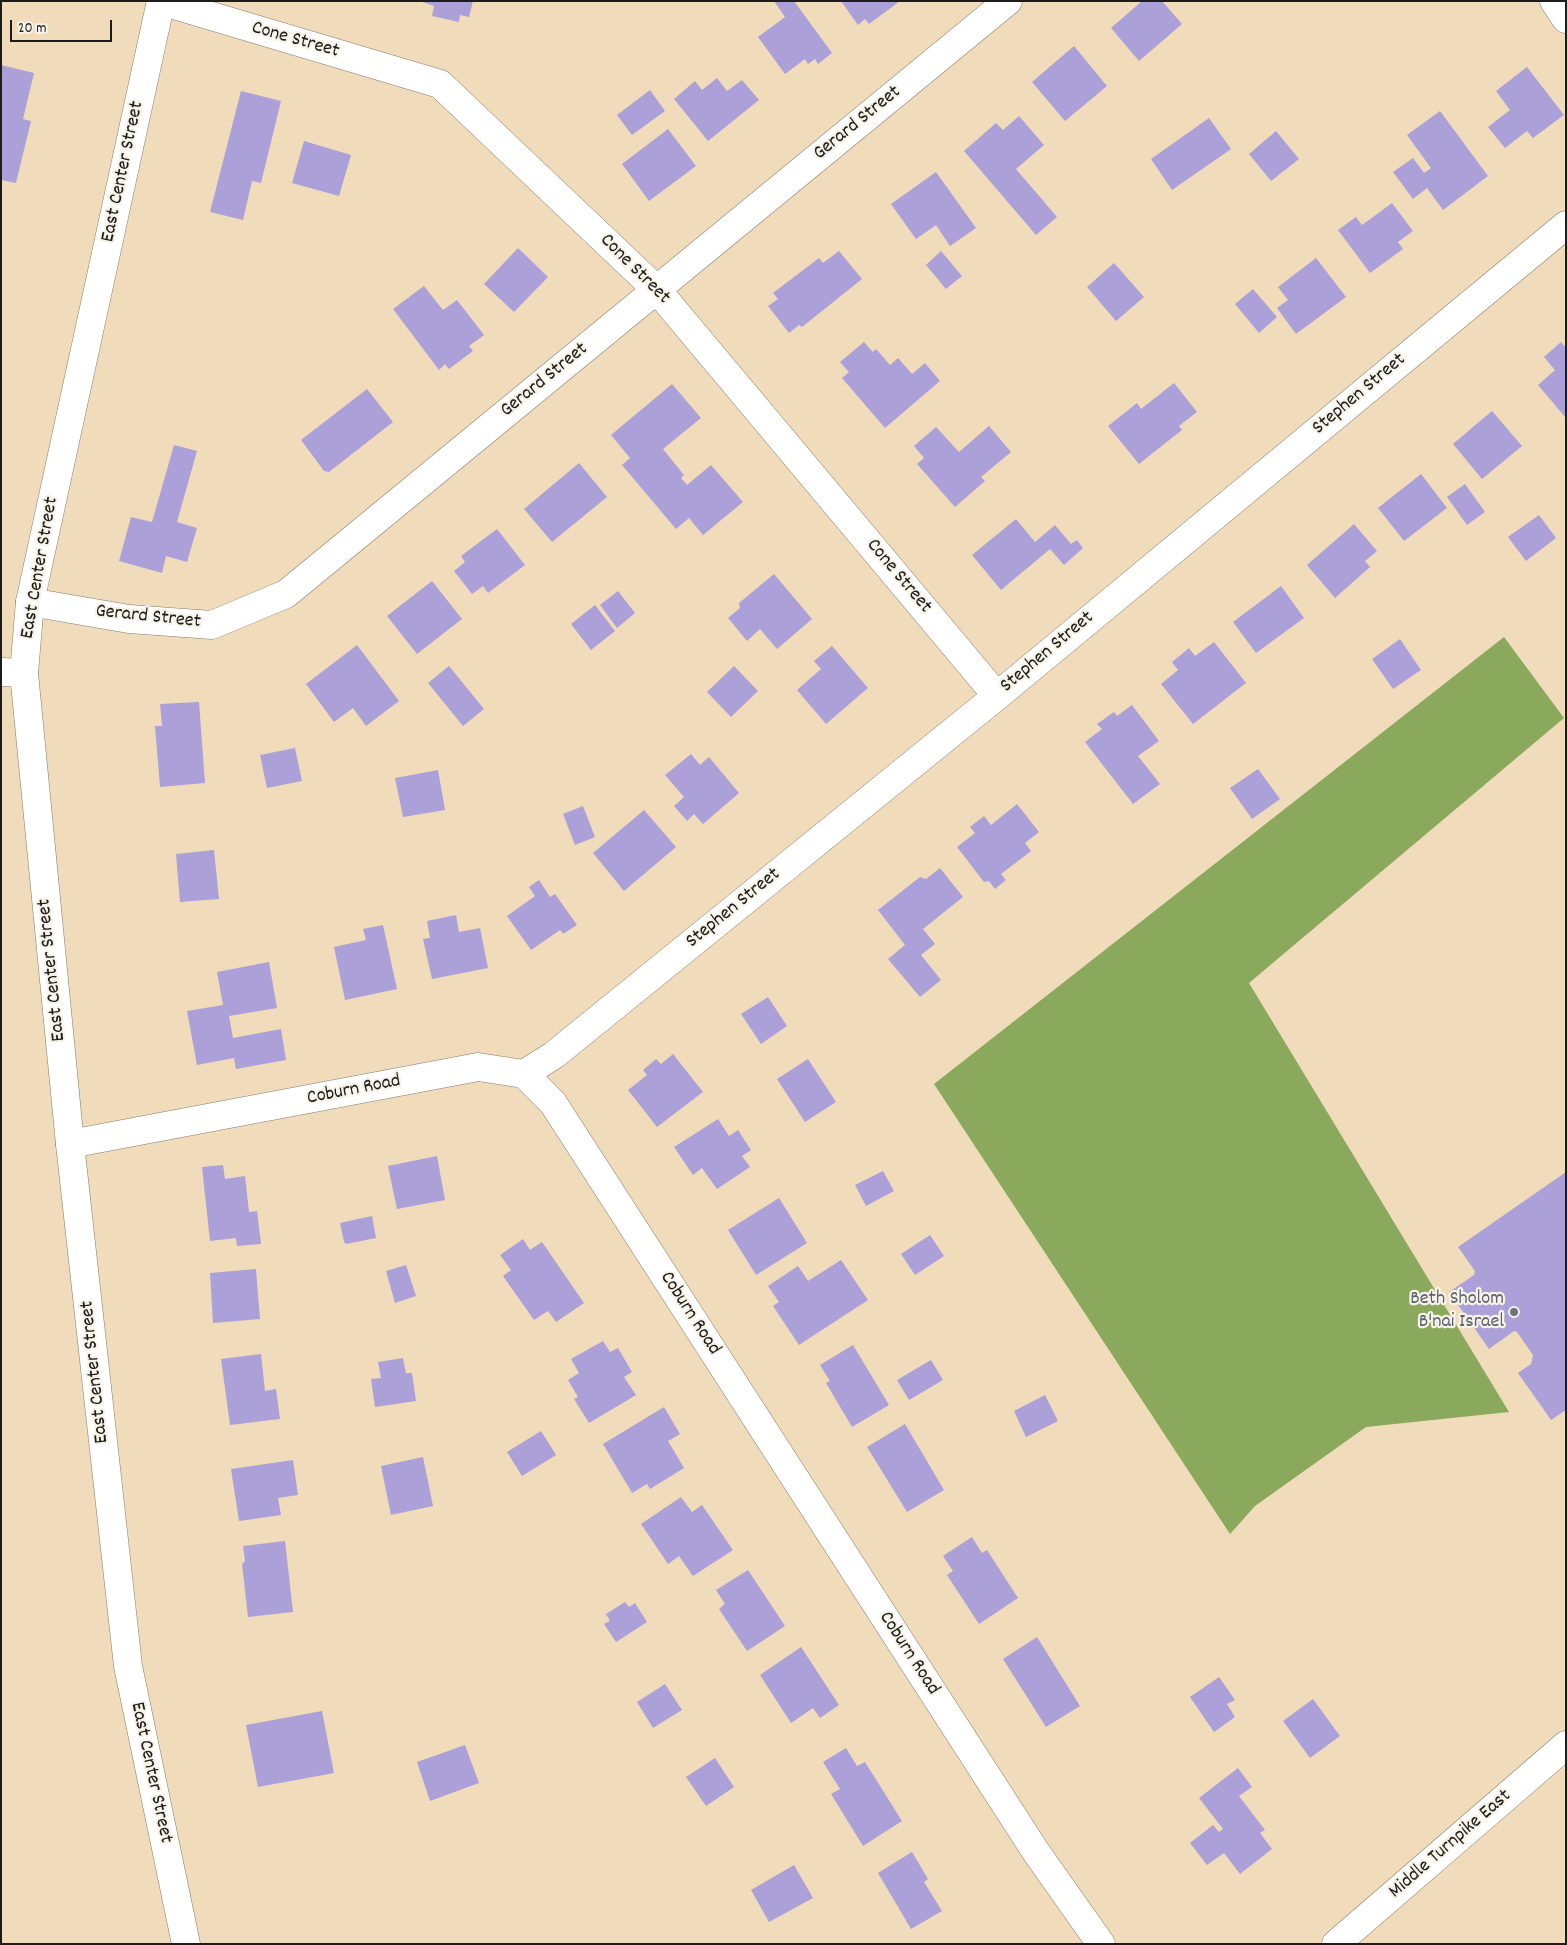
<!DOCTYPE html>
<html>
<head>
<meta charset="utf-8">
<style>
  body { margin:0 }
  #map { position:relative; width:1567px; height:1945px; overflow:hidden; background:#f0dbba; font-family:Dekko,sans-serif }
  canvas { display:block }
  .frame { position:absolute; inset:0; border:2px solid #1c1c1c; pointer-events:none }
  .scale { position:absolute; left:10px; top:20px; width:102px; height:22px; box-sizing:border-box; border:2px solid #1c1c1c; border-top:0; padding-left:6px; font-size:15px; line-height:18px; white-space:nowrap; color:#1c1c1c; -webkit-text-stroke:4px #f7f3e8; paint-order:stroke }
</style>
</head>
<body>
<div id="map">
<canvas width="1567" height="1945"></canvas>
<div class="frame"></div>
<div class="scale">20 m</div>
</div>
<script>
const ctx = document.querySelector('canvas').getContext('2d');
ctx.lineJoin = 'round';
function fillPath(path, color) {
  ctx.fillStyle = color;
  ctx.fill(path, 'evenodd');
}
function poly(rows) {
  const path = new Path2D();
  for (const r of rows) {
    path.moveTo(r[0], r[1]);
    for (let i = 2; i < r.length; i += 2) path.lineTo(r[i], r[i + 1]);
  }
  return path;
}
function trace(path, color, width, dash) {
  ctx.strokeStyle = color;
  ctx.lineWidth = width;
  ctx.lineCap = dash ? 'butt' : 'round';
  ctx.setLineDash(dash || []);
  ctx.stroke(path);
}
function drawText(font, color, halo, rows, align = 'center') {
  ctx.font = font + ' Dekko,sans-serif';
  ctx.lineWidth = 4.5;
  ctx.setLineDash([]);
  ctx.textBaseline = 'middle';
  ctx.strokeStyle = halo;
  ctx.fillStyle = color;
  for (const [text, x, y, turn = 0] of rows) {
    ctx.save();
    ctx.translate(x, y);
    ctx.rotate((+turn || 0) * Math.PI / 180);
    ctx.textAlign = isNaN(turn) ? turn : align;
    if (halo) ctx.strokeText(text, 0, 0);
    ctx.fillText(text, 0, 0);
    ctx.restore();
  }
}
fillPath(poly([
  [1504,637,1564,718,1249,983,1509,1412,1366,1427,1255,1506,1230,1534,934,1084]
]), '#8ba95c');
fillPath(poly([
  [420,1,473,1,469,17,460,15,459,22,432,16,434,6],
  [774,1,794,1,832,53,818,64,815,59,808,64,805,59,785,74,758,37,785,17],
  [841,1,900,1,869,24,865,19,858,25],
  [1142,1,1162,1,1182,24,1139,61,1111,28],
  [1074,46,1107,86,1065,121,1032,82],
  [1,65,34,73,23,119,31,121,16,183,1,180],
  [1527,67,1564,115,1533,138,1527,131,1505,148,1488,127,1510,110,1496,91],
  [717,78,727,91,742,80,759,100,708,141,674,99,695,81,702,90],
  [650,90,665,111,632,135,617,115],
  [241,91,281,101,261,183,252,181,243,220,210,212],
  [1440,111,1488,176,1443,210,1427,188,1413,199,1393,172,1413,158,1424,173,1431,168,1407,135],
  [1019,116,1044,145,1016,169,1057,217,1036,235,964,151,996,123,1003,130],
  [1209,118,1231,149,1172,190,1151,159],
  [668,129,696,166,649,201,622,164],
  [1276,131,1299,159,1271,181,1249,154],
  [304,141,351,155,339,196,292,183],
  [936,172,976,228,950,246,936,225,916,239,891,204],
  [1392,203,1413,231,1398,242,1403,249,1370,273,1338,230,1356,217,1362,225],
  [518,248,548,277,514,312,484,284],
  [839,251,862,279,802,327,799,325,789,333,768,306,778,299,773,293,819,258,823,263],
  [941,251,962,276,946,289,926,265],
  [1316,258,1346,297,1296,334,1277,308,1288,300,1278,287],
  [1114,263,1144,297,1116,321,1087,287],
  [424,286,443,310,457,300,484,335,469,346,473,351,449,369,445,364,439,370,393,309],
  [1253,289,1277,317,1259,333,1235,304],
  [864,342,873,352,876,349,890,365,898,358,912,374,925,363,940,381,885,428,842,378,849,372,840,362],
  [1561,342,1566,348,1566,418,1538,385,1555,370,1544,357],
  [1174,383,1197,412,1179,426,1182,430,1139,464,1108,426,1137,403,1141,409],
  [672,384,701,418,663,449,684,475,681,478,687,485,711,465,743,502,703,535,689,518,676,529,622,465,630,458,611,435],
  [367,389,393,422,329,472,324,471,301,440],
  [1492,411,1522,446,1482,479,1453,444],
  [989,426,1011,452,981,477,985,481,955,507,917,464,924,458,914,446,936,427,959,452],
  [174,445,197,451,177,522,197,528,187,562,166,556,162,573,119,561,131,517,152,522],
  [579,463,607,497,552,542,524,509],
  [1421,474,1447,508,1404,541,1378,508],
  [1465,484,1485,512,1467,525,1447,497],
  [1539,515,1556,538,1526,561,1508,537],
  [1016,519,1035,542,1055,525,1071,544,1077,540,1083,548,1064,565,1050,549,1001,590,972,555],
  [1354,524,1377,551,1365,561,1370,567,1335,598,1307,565],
  [497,529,525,565,488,593,483,586,472,594,454,571,465,562,461,556],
  [774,574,812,619,777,649,760,629,747,641,728,618,740,608,739,603],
  [432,581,462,619,417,654,387,616],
  [1281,586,1304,618,1256,653,1233,622],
  [618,591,635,613,617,628,600,605],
  [595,605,615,631,591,650,571,624],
  [1400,639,1421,670,1393,689,1372,659],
  [1214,642,1246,683,1193,724,1161,684,1178,670,1172,662,1189,648,1195,656],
  [357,645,399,701,366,726,353,708,334,722,306,684],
  [832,646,868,688,826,724,797,690,821,669,814,661],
  [449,666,484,709,463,726,428,683],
  [734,666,758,691,731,717,707,692],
  [199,702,205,783,160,787,155,726,162,726,160,704],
  [1132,705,1159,741,1138,756,1160,784,1133,804,1085,742,1102,729,1097,724,1114,712,1117,716],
  [295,748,302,781,267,788,260,755],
  [691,754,700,765,709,757,739,793,703,824,694,814,687,821,674,806,684,797,665,775],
  [1258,769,1280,799,1252,819,1230,788],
  [438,770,445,810,403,817,395,778],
  [1017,804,1039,832,1025,843,1031,851,1001,874,1006,880,995,889,989,881,984,882,957,847,975,833,970,827,984,816,991,825],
  [583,806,595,837,575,845,563,814],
  [644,810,676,847,624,891,593,853],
  [214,850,219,899,180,902,176,854],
  [940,868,963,897,923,929,935,944,921,955,941,980,920,997,888,959,905,945,878,910,920,877,926,879],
  [539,880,550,897,555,894,577,925,563,934,560,930,531,950,507,916,535,896,529,887],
  [456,915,459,932,480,928,488,968,432,979,423,939,430,938,427,921],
  [383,925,397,989,345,1000,334,947,366,940,363,929],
  [269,962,277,1008,229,1016,233,1038,281,1029,286,1060,236,1069,234,1058,197,1065,187,1011,223,1005,217,972],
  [768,997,787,1026,761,1044,741,1014],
  [673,1054,703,1092,657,1127,628,1090,647,1075,643,1070,656,1059,661,1064],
  [808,1059,836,1102,805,1122,777,1079],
  [718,1119,729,1136,738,1130,751,1150,742,1156,750,1167,717,1189,702,1168,693,1175,674,1147],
  [437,1156,445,1200,397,1209,388,1166],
  [223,1165,225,1179,245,1176,249,1212,257,1211,261,1244,237,1246,236,1238,210,1241,202,1167],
  [883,1171,894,1191,866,1206,855,1185],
  [1566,1172,1566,1410,1551,1420,1518,1373,1531,1364,1533,1355,1517,1332,1514,1331,1489,1349,1449,1292,1474,1275,1475,1271,1458,1247],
  [779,1198,807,1243,756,1275,728,1230],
  [372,1216,376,1238,346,1244,344,1242,340,1223],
  [930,1235,944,1256,915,1275,901,1254],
  [523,1239,530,1250,542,1242,584,1303,556,1322,548,1311,534,1320,503,1276,511,1270,500,1255],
  [841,1260,868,1300,799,1345,773,1306,779,1302,768,1286,798,1266,808,1281],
  [406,1265,416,1296,395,1303,386,1271],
  [256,1269,260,1319,213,1323,210,1273],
  [603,1341,610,1352,618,1348,632,1372,624,1377,636,1395,589,1423,574,1399,578,1397,568,1380,579,1373,571,1359],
  [853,1345,889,1405,852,1427,826,1383,830,1381,820,1365],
  [261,1354,265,1391,276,1389,280,1419,230,1425,221,1359],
  [403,1358,406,1373,412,1373,416,1401,375,1407,371,1379,381,1378,378,1362],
  [931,1360,943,1380,909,1400,897,1380],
  [1045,1395,1058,1421,1026,1437,1014,1411],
  [664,1407,680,1434,668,1441,684,1468,650,1489,647,1484,632,1493,603,1444],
  [905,1424,944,1490,907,1512,867,1447],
  [541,1431,556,1455,522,1476,507,1452],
  [423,1457,433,1506,391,1515,381,1466],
  [293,1460,298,1495,278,1498,281,1515,239,1521,231,1469],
  [681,1497,692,1512,702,1505,733,1550,693,1576,679,1556,668,1564,641,1524],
  [972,1537,982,1553,987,1550,1018,1598,979,1624,947,1575,953,1571,943,1556],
  [285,1541,293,1612,248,1617,242,1564,245,1561,243,1546],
  [748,1570,785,1626,747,1651,719,1609,725,1604,716,1590],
  [625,1602,629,1607,635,1603,647,1622,616,1642,604,1624,610,1621,606,1614],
  [1037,1637,1080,1706,1046,1727,1003,1659],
  [801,1647,839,1705,820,1718,813,1708,791,1723,760,1675],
  [1219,1677,1235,1700,1227,1704,1235,1717,1214,1732,1190,1697],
  [665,1684,682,1710,653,1728,637,1702],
  [1313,1699,1340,1736,1310,1758,1283,1721],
  [322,1711,334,1773,258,1787,246,1725],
  [465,1745,479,1783,430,1801,417,1762],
  [846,1748,857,1766,865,1762,902,1821,863,1846,831,1794,840,1789,823,1762],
  [715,1758,734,1787,706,1806,686,1777],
  [1238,1768,1252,1787,1239,1796,1265,1830,1260,1833,1272,1849,1240,1874,1224,1853,1207,1865,1190,1843,1213,1825,1219,1832,1223,1829,1199,1798],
  [912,1852,928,1879,924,1882,942,1911,911,1929,878,1873],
  [794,1865,813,1898,769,1922,751,1890]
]), '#aca0d9');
const minor = poly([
  [161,1,440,84,657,290,997,696],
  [1554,1,1566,19],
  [30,602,129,619,212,625,286,594,1008,1],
  [1,672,24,673],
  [524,1074,554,1055,997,696,1566,225],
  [70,1144,478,1067,524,1074,553,1103,1036,1852,1101,1944]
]);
const major = poly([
  [161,1,30,602,24,673,70,1144,128,1666,186,1944],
  [1336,1944,1566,1745]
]);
trace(minor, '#867c6b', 29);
trace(major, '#867c6b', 29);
trace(minor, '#fff', 28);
trace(major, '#fff', 28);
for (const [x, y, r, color] of [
  [1514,1312,5,"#6b7280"]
]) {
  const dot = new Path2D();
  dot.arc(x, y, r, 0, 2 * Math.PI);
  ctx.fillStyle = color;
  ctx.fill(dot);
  trace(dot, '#f7f3e8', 2);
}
drawText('20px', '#1c1c1c', '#f7f3e8', [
  ["Cone Street",295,41,16],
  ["Gerard Street",858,124,-39],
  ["East Center Street",124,172,-78],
  ["Cone Street",634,270,45],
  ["Gerard Street",545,381,-39],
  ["Stephen Street",1360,395,-40],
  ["East Center Street",41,568,-80],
  ["Cone Street",898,577,50],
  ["Gerard Street",148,618,6],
  ["Stephen Street",1048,653,-40],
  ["Stephen Street",734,909,-39],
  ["East Center Street",53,970,-96],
  ["Coburn Road",354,1091,-11],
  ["Coburn Road",689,1314,57],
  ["East Center Street",96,1372,-96],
  ["Coburn Road",908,1654,57],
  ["East Center Street",150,1773,78],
  ["Middle Turnpike East",1451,1845,-41]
]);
drawText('20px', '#5b616d', '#f7f3e8', [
  ["Beth Sholom",1504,1300],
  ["B'nai Israel",1504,1323]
], 'right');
</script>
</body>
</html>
